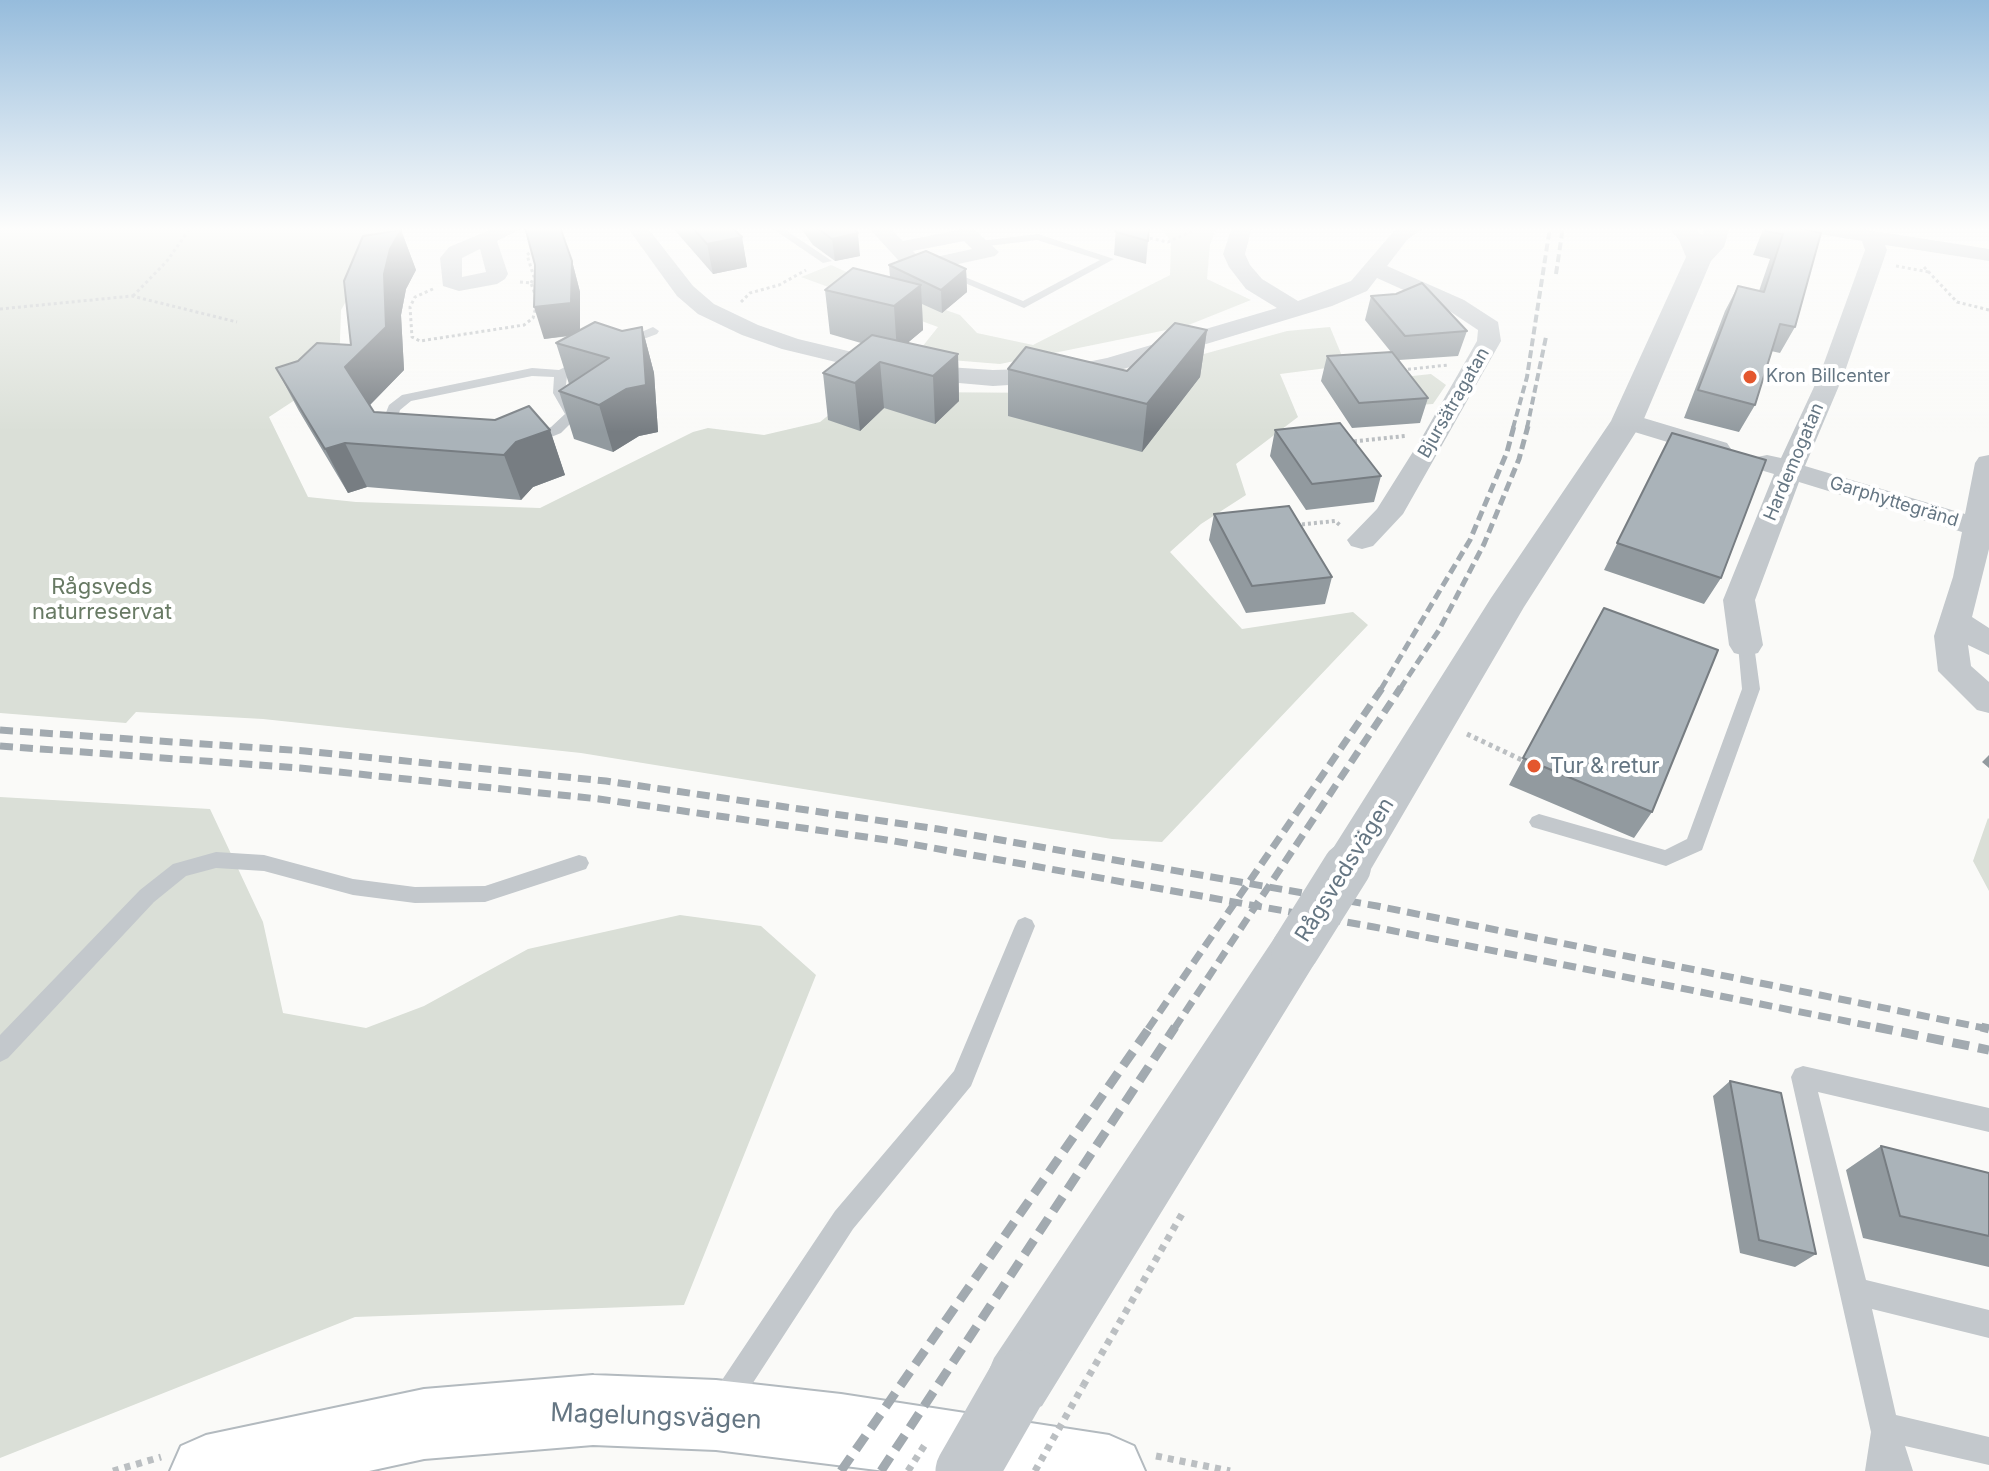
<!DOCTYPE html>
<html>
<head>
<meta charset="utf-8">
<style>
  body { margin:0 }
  canvas { display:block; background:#fafaf8 }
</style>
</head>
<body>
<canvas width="1989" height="1471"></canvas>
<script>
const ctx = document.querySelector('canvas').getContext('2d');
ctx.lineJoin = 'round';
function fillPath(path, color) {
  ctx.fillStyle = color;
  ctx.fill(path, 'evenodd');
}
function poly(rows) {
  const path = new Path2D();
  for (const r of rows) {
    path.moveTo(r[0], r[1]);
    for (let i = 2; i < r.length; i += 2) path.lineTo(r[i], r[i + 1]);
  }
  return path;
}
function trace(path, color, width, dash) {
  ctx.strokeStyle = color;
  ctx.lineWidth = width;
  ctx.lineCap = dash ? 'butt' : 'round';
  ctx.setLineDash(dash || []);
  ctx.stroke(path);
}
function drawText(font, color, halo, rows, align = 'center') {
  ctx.font = font + ' Inter,sans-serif';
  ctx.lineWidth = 8;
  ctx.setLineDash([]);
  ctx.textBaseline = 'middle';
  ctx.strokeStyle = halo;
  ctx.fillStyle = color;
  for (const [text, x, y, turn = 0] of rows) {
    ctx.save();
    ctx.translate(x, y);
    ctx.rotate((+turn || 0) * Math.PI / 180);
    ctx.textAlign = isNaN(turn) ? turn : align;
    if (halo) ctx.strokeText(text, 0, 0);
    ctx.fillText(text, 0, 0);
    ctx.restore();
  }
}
fillPath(poly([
  [0,227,402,227,375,251,341,310,339,371,269,417,308,497,356,502,540,508,693,432,708,428,764,435,820,422,865,386,904,392,1063,393,1287,331,1330,327,1342,356,1327,368,1280,374,1298,417,1236,464,1246,495,1201,524,1170,552,1242,629,1353,612,1368,625,1162,842,1112,839,581,753,263,719,136,712,126,723,0,713],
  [1160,227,1217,227,1210,245,1207,279,1251,300,1186,326,1000,364,914,357,938,327,801,277,831,265,882,288,960,315,977,333,1033,345,1170,275,1171,242],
  [1431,374,1446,385,1433,404,1417,405,1394,378],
  [0,797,210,809,263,922,283,1013,366,1028,424,1006,528,949,680,915,761,926,816,975,684,1305,355,1317,0,1458],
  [1988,818,1989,819,1989,891,1973,861]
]), '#dadfd7');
const secondary = poly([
  [593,1375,716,1380,841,1394,1109,1435,1134,1446,1145,1471,885,1471,716,1450,593,1445,424,1459,369,1471,170,1471,181,1446,206,1435,424,1389,593,1375]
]);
trace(secondary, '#b3babf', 4);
trace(poly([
  [1096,227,1122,232],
  [0,231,5,227],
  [1144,237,1168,242,1201,227,1218,229],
  [1896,266,1929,272],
  [1924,267,1957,302,1989,310],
  [520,282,531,283,536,297],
  [531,283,534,277,527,255,536,247],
  [433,289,415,297,410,307,412,337,420,341,524,325,533,318,536,307],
  [133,296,167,261,191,227],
  [741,302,750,293,779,285,806,270],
  [0,309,132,296,237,322],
  [1402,370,1448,365]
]), '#bbbfc2', 3, [3, 3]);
trace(poly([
  [1348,442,1405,436],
  [1296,525,1335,521,1341,526]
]), '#bbbfc2', 4, [3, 3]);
trace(poly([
  [1467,734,1522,760]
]), '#bbbfc2', 5, [4, 4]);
trace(poly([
  [1083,1386,1182,1214],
  [1156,1456,1230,1471],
  [113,1471,161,1457]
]), '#bbbfc2', 7, [6, 6]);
fillPath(poly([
  [770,227,781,227,832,261,823,263,770,227],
  [1038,234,1114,259,1024,308,939,272,948,270,1023,301,1100,260,1037,240,980,247,975,244,980,241,1038,234],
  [653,327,659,331,657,334,622,347,616,343,653,327],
  [585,357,589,358,589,364,567,376,565,393,579,415,561,433,534,444,529,445,522,441,551,427,565,414,553,393,554,377,532,376,411,401,400,410,397,420,407,434,405,437,395,437,383,420,389,405,402,395,532,368,559,370,585,357],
  [1746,639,1754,645,1760,689,1702,850,1666,866,1532,827,1529,822,1532,817,1539,814,1665,850,1687,839,1742,689,1738,645,1746,639],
  [216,852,264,855,353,879,415,887,485,886,579,855,586,857,589,863,586,869,485,902,415,903,353,895,264,871,216,868,186,876,154,902,8,1058,0,1062,0,1035,140,890,173,864,216,852],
  [1025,917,1032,920,1035,926,971,1086,853,1229,734,1412,724,1416,714,1412,710,1402,714,1392,835,1211,954,1071,1015,926,1018,920,1025,917],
  [1803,1066,1989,1108,1989,1132,1818,1092,1866,1280,1989,1310,1989,1338,1872,1309,1896,1415,1989,1437,1989,1465,1905,1446,1913,1471,1865,1471,1871,1432,1791,1077,1795,1069,1803,1066]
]), '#c3c8cc');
fillPath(poly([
  [497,227,524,227,497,241,508,274,505,279,497,284,459,291,443,286,440,258,449,247,497,227],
  [480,249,486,272,462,277,462,258,480,249],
  [627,227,647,227,693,286,714,304,758,325,798,339,902,364,993,370,1057,368,1107,358,1277,308,1246,289,1229,267,1223,254,1232,227,1252,227,1245,254,1250,265,1262,279,1298,301,1351,281,1393,232,1401,227,1425,227,1407,240,1387,266,1464,300,1498,322,1501,341,1403,514,1373,546,1362,549,1351,546,1347,540,1377,509,1421,439,1477,341,1478,330,1448,310,1377,278,1367,291,1332,306,1120,370,1057,382,993,386,902,378,782,349,742,335,698,314,677,296,627,227],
  [868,227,889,227,903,241,968,228,975,230,999,252,995,256,917,273,909,272,868,227],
  [964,241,972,249,922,260,913,251,964,241],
  [1803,227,1849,227,1989,249,1989,261,1885,245,1887,250,1844,374,1805,466,1965,514,1975,463,1979,457,1989,455,1989,549,1972,617,1989,628,1989,655,1968,645,1971,666,1989,682,1989,713,1977,710,1938,671,1934,636,1953,577,1962,532,1799,482,1755,600,1763,645,1758,653,1746,656,1734,653,1729,645,1723,600,1774,474,1757,469,1753,463,1757,457,1767,455,1781,458,1820,374,1865,250,1862,241,1813,233,1803,227],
  [1627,413,1727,443,1731,449,1727,455,1717,457,1618,427,1614,421,1618,415,1627,413]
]), '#c3c8cc');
fillPath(poly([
  [1668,227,1694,227,1702,235,1706,227,1730,227,1724,247,1711,261,1643,421,1524,607,1364,881,1347,887,1330,881,1323,867,1330,853,1491,598,1611,421,1686,257,1679,240,1668,227],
  [1295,927,1313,934,1321,950,1313,966,1042,1406,1018,1416,994,1406,984,1382,994,1358,1277,934,1295,927]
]), '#c3c8cc');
fillPath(secondary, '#fff');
trace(poly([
  [1556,274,1563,227],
  [1513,428,1527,377,1550,227],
  [1527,428,1546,337]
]), '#a2aab0', 4, [8, 4]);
trace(poly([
  [1381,689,1470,540,1507,452,1514,426],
  [1400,689,1439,630,1484,544,1519,459,1528,426]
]), '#a2aab0', 5, [10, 5]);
trace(poly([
  [0,730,305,751,606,781,938,829,1377,906,1989,1029],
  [0,746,300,768,599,799,894,841,1374,927,1886,1029],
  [1148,1029,1383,687],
  [1174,1029,1401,687]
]), '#a2aab0', 7, [13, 7]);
trace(poly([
  [1876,1027,1989,1050],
  [1981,1027,1989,1029],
  [841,1471,1150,1027],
  [881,1471,1175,1027]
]), '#a2aab0', 9, [17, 9]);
trace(poly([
  [908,1471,926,1443],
  [1035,1471,1083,1386]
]), '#bbbfc2', 7, [6, 6]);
trace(poly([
  [1295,950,1347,867]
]), '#c3c8cc', 48);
trace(poly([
  [967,1471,1018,1382]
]), '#c3c8cc', 63);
fillPath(poly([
  [672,227,732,227,742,237,747,267,713,274],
  [800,227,853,227,860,256,835,261,813,245],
  [1116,227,1148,241,1146,264,1114,255],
  [1764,227,1802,227,1795,327,1780,353,1771,351,1755,405,1739,432,1684,418,1725,311,1738,286,1759,291,1770,259,1753,255],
  [401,230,416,270,406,289,401,315,404,370,370,405,374,412,550,430,565,475,533,487,521,500,367,487,348,493,299,411,276,368,351,345],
  [572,261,580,292,580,330,622,331,642,327,654,373,658,432,639,436,613,452,574,439,559,391,569,384,556,343,570,336,544,339],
  [889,265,966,269,967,292,942,313,922,304,923,330,907,343,958,354,959,401,935,424,884,408,860,431,828,420,823,373,861,343,830,334,825,290,890,277],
  [1371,296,1467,331,1458,356,1399,360,1428,398,1420,423,1352,428,1321,381,1327,356,1391,352,1365,320],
  [1207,330,1200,377,1142,452,1008,416,1008,369,1127,371],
  [1275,430,1381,476,1374,502,1306,510,1270,456],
  [1672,433,1721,578,1704,604,1604,570],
  [1214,514,1332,577,1325,604,1246,613,1209,540],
  [1604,608,1652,812,1634,838,1509,785],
  [1989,755,1989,768,1982,762],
  [1730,1081,1816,1254,1795,1267,1740,1253,1713,1096],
  [1881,1146,1989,1173,1989,1267,1863,1238,1846,1170]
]), '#929a9f');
fillPath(poly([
  [401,230,416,270,406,289,401,315,404,370,365,410,345,367,384,274,390,249],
  [858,233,860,256,835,261,832,239],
  [742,237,747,267,713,274,707,244],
  [572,261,580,292,580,334,544,339,534,307],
  [966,269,967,292,942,313,941,290],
  [921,285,923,330,897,352,894,306],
  [642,327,654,373,658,432,639,436,613,452,599,405],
  [1207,330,1200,377,1142,452,1147,404],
  [958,354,959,401,935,424,933,376],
  [880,362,884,408,860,431,855,383],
  [550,430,565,475,533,487,521,500,504,455,516,442],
  [345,443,367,487,348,493,325,449]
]), '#777d82');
const building = poly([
  [525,227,560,227,572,261,571,303,534,307,535,265,525,227],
  [692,227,732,227,742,237,707,244,692,227],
  [816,227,853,227,858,233,832,239,816,227],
  [1116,227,1149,227,1148,241,1116,232,1116,227],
  [1767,227,1802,227,1802,229,1821,233,1795,327,1780,324,1755,405,1698,390,1738,286,1764,292,1783,234,1765,231,1767,227],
  [401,230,390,249,384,274,386,327,345,367,374,412,495,420,529,406,550,430,516,442,504,455,345,443,325,449,276,368,298,361,317,343,351,345,344,281,363,236,401,230],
  [926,251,966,269,941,290,889,265,926,251],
  [853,268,921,285,894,306,825,290,853,268],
  [1422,283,1467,331,1405,336,1371,296,1396,294,1422,283],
  [595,322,622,331,642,327,646,385,626,389,599,405,559,391,609,358,556,343,595,322],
  [1175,323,1207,330,1147,404,1008,369,1026,347,1127,371,1175,323],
  [872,335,958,354,933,376,880,362,855,383,823,373,872,335],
  [1392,352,1428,398,1359,403,1327,356,1392,352],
  [1340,423,1381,476,1312,484,1275,430,1340,423],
  [1672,433,1766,460,1721,578,1617,543,1672,433],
  [1289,506,1332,577,1252,586,1214,514,1289,506],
  [1604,608,1718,650,1652,812,1523,758,1604,608],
  [1730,1081,1781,1093,1816,1254,1759,1240,1730,1081],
  [1881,1146,1989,1173,1989,1236,1900,1216,1881,1146]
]);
fillPath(building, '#aab3b9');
trace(building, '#777d82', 2);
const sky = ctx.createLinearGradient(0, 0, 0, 432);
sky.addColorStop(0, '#96bcdc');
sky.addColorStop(0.53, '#fdfdfc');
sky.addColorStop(1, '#fdfdfc00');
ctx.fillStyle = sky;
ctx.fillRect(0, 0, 1989, 432);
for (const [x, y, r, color] of [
  [1750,377,8,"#e4572e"],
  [1534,766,8,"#e4572e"]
]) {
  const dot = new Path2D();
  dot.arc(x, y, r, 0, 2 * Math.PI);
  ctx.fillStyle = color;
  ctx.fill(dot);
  trace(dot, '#fff', 3);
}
drawText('18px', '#657683', '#fff', [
  ["Kron Billcenter",1766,377]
], 'left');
drawText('18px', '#657683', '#fff', [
  ["Bjursätragatan",1454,403,-60],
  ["Hardemogatan",1794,462,-67],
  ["Garphyttegränd",1894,502,17]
]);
drawText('22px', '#687a64', '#fff', [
  ["Rågsveds",102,587],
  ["naturreservat",102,612]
]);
drawText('22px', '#657683', '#fff', [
  ["Tur & retur",1550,766]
], 'left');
drawText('22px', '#657683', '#fff', [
  ["Rågsvedsvägen",1345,870,-58]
]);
drawText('26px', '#657683', '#fff', [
  ["Magelungsvägen",656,1417,2]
]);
</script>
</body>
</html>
